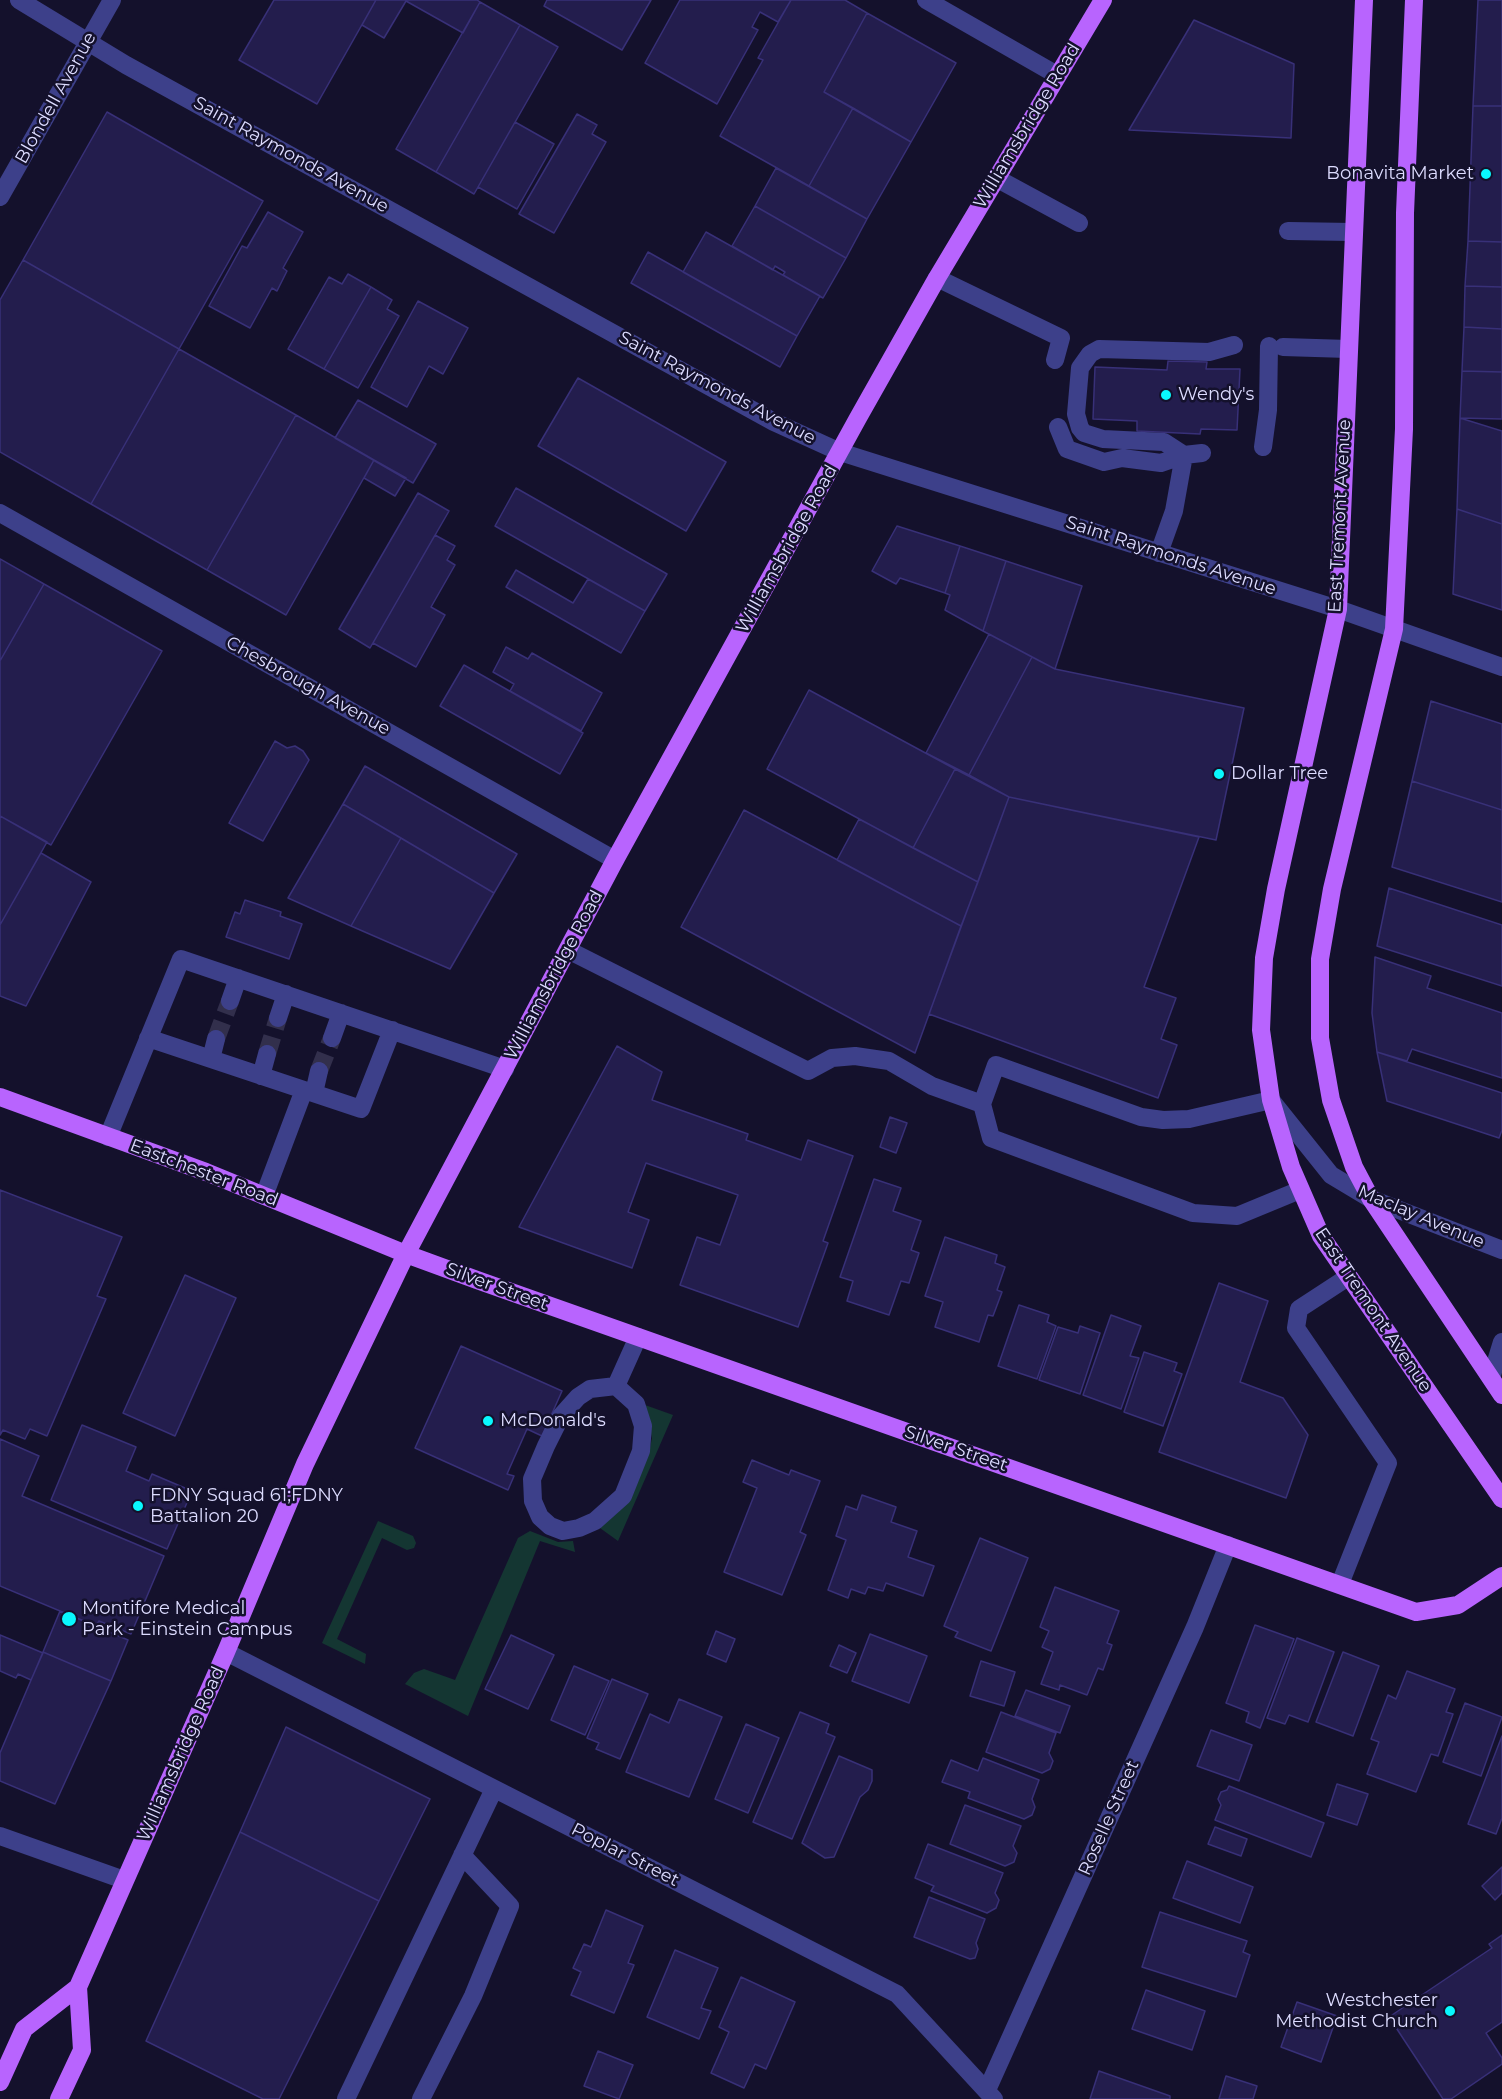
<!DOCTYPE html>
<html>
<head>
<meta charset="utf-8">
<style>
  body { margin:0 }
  canvas { display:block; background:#14112c }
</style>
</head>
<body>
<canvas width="1502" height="2099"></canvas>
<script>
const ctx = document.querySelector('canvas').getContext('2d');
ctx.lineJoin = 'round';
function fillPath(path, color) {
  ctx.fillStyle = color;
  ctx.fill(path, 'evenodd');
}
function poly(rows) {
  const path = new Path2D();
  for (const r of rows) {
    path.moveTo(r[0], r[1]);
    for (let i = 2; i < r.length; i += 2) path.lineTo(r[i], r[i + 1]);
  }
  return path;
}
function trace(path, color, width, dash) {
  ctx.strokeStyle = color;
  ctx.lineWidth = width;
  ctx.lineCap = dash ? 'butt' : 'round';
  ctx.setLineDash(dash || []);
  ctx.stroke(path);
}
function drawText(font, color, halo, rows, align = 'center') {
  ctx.font = font + ' Montserrat,sans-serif';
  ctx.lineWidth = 5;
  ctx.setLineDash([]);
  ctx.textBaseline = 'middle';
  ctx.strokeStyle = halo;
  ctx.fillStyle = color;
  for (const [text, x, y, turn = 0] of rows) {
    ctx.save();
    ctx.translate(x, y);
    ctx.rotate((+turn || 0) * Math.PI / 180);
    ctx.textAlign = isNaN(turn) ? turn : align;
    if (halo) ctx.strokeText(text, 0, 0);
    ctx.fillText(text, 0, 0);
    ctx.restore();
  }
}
fillPath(poly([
  [645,1405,673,1415,618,1541,600,1528,622,1508,650,1448,652,1438],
  [378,1521,413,1536,416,1543,414,1548,407,1550,382,1538,337,1639,366,1654,365,1664,322,1643],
  [530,1531,558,1542,573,1541,575,1552,540,1541,468,1716,405,1684,414,1673,424,1669,455,1680,518,1538]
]), '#143632');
const building = poly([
  [274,0,376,0,317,104,239,60,274,0],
  [376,0,477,0,480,2,463,33,406,1,384,38,362,25,376,0],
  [547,0,651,0,622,50,544,6,547,0],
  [680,0,791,0,778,22,760,12,752,27,758,30,717,104,645,63,680,0],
  [791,0,845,0,867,13,824,92,853,108,809,186,720,136,763,60,758,58,791,0],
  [1478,0,1502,0,1502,106,1473,106,1478,0],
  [480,2,520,25,436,172,396,149,480,2],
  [867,13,956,63,911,142,824,92,867,13],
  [1194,20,1294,64,1291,138,1129,130,1194,20],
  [520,25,558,47,474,194,436,172,520,25],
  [1473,106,1502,106,1502,242,1468,241,1473,106],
  [853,108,911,142,867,219,809,186,853,108],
  [107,112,263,201,179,349,23,260,107,112],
  [577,114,597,125,592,134,606,142,554,233,519,214,577,114],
  [515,122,554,144,517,209,478,187,515,122],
  [776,168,867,219,846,258,755,206,776,168],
  [755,206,846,258,823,298,783,275,785,272,775,266,773,270,732,246,755,206],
  [268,212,303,232,283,268,287,271,277,291,272,288,250,328,209,306,242,246,247,248,268,212],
  [706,232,820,296,797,336,683,272,706,232],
  [1468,241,1502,242,1502,287,1465,286,1468,241],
  [648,252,797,336,780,367,631,283,648,252],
  [23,260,179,349,91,504,0,452,0,300,23,260],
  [348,274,371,287,324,369,288,349,329,277,342,284,348,274],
  [1465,286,1502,287,1502,329,1464,327,1465,286],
  [371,287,392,300,387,309,399,316,358,388,324,369,371,287],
  [418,301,468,328,443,374,429,366,407,407,371,387,418,301],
  [1464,327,1502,329,1502,372,1462,371,1464,327],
  [179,349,296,415,207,570,91,504,179,349],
  [1168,361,1207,362,1206,369,1240,369,1237,430,1201,429,1200,434,1137,431,1137,421,1093,419,1095,367,1167,370,1168,361],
  [1462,371,1502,372,1502,419,1460,418,1462,371],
  [578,378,726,462,686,531,538,446,578,378],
  [358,400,436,444,413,483,335,438,358,400],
  [296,415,374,460,286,615,207,570,296,415],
  [1460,418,1502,431,1502,524,1457,509,1460,418],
  [374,460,406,478,395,496,364,478,374,460],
  [516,488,667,574,645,611,495,526,516,488],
  [418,493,449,511,370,648,339,629,418,493],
  [1457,509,1502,524,1502,610,1453,594,1457,509],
  [897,526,960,546,945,593,900,578,896,584,872,571,897,526],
  [435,535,455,546,447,560,455,565,431,607,445,615,416,667,373,643,435,535],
  [960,546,1006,561,983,631,945,610,950,595,945,593,960,546],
  [0,559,44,584,0,661,0,559],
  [1006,561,1082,586,1055,669,983,631,1006,561],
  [516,570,573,603,588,579,645,611,621,653,506,587,516,570],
  [44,584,162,651,51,845,0,816,0,661,44,584],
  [989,634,1032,657,969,775,926,753,989,634],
  [506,647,528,659,532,653,602,693,581,731,510,691,514,684,493,672,506,647],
  [1032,657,1055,669,1244,708,1216,840,1009,797,969,775,1032,657],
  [464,665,583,733,560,774,440,706,464,665],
  [809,690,955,769,913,848,767,769,809,690],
  [1431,701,1502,724,1502,810,1412,781,1431,701],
  [275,741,287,748,295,746,303,751,309,760,263,841,229,823,275,741],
  [365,766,517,854,494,893,343,804,365,766],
  [955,769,1009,797,978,882,913,848,955,769],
  [1412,781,1502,810,1502,902,1392,867,1412,781],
  [1009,797,1199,837,1144,987,1176,998,1161,1039,1177,1045,1158,1098,929,1014,1009,797],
  [343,804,401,838,351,926,288,898,343,804],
  [744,810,961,926,915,1053,681,927,744,810],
  [0,816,47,842,0,925,0,816],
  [859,819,978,882,961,926,837,860,859,819],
  [401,838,494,893,450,969,351,926,401,838],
  [41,853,91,882,26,1006,0,996,0,925,41,853],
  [1389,888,1502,925,1502,986,1377,946,1389,888],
  [245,900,281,912,280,916,302,924,289,959,226,937,235,912,240,914,245,900],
  [1375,957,1431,976,1427,988,1502,1013,1502,1078,1412,1049,1407,1061,1377,1052,1372,1013,1375,957],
  [617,1046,662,1072,652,1100,748,1134,746,1140,801,1160,808,1140,853,1156,823,1241,828,1243,798,1327,680,1285,697,1237,720,1245,738,1195,646,1163,628,1212,649,1220,632,1268,519,1227,617,1046],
  [1377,1052,1502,1093,1502,1130,1499,1138,1387,1101,1377,1052],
  [890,1117,907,1123,896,1153,880,1147,890,1117],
  [874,1179,901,1188,893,1211,921,1221,911,1250,919,1253,909,1283,901,1281,889,1315,847,1301,853,1281,840,1277,874,1179],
  [0,1190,122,1237,97,1296,106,1299,47,1436,30,1429,25,1439,3,1430,0,1435,0,1190],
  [945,1237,997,1255,995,1263,1005,1267,997,1290,1002,1292,993,1316,988,1315,979,1342,935,1327,943,1302,925,1296,945,1237],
  [185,1275,236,1298,175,1436,123,1413,185,1275],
  [1219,1283,1268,1301,1240,1382,1283,1398,1308,1435,1286,1498,1159,1452,1219,1283],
  [1019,1305,1049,1315,1047,1322,1056,1326,1037,1379,998,1366,1019,1305],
  [1111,1315,1141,1326,1130,1356,1139,1358,1121,1409,1083,1395,1111,1315],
  [1080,1326,1100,1333,1080,1394,1039,1380,1058,1327,1078,1333,1080,1326],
  [461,1346,562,1391,542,1436,527,1429,507,1474,514,1476,508,1490,415,1448,461,1346],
  [1144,1352,1177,1363,1174,1371,1182,1374,1163,1426,1124,1412,1144,1352],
  [82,1425,136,1447,126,1471,149,1481,152,1474,192,1491,167,1549,51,1500,82,1425],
  [0,1439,39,1456,22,1496,164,1556,131,1634,99,1621,96,1626,0,1586,0,1439],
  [752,1460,789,1475,791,1470,820,1481,800,1532,806,1535,782,1595,724,1572,757,1488,743,1482,752,1460],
  [862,1495,896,1507,891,1522,917,1531,908,1557,934,1566,923,1596,886,1583,883,1591,868,1587,865,1594,851,1589,848,1598,828,1590,846,1540,836,1536,846,1506,857,1510,862,1495],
  [980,1538,1028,1558,991,1651,955,1637,958,1632,944,1626,980,1538],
  [1055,1587,1119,1611,1107,1643,1112,1645,1103,1670,1098,1668,1087,1695,1060,1685,1059,1690,1041,1684,1053,1652,1042,1647,1049,1631,1040,1627,1055,1587],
  [60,1611,128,1640,111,1681,43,1652,60,1611],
  [1255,1625,1294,1639,1260,1728,1246,1722,1249,1712,1226,1703,1255,1625],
  [716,1631,735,1639,726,1662,707,1654,716,1631],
  [870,1634,927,1656,909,1703,852,1681,870,1634],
  [0,1635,43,1653,31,1680,18,1674,16,1678,0,1671,0,1635],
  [511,1635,554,1655,528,1709,485,1689,511,1635],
  [1297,1638,1334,1652,1308,1722,1289,1715,1285,1724,1267,1718,1297,1638],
  [839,1645,856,1653,847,1673,830,1666,839,1645],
  [43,1652,111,1681,55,1804,0,1781,0,1753,43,1652],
  [1343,1652,1379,1666,1353,1736,1316,1722,1343,1652],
  [981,1661,1015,1672,1004,1706,970,1696,981,1661],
  [574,1666,609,1681,585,1735,551,1720,574,1666],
  [1407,1671,1455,1689,1446,1712,1453,1714,1438,1756,1431,1754,1416,1792,1367,1774,1379,1742,1371,1739,1388,1695,1396,1699,1407,1671],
  [612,1679,648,1694,620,1759,596,1749,599,1743,587,1738,612,1679],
  [1026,1690,1070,1706,1060,1733,1015,1716,1026,1690],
  [679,1699,722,1717,689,1797,626,1772,650,1714,669,1723,679,1699],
  [1465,1703,1502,1717,1481,1776,1443,1762,1465,1703],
  [800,1712,829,1724,826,1733,835,1737,792,1839,753,1822,800,1712],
  [1001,1712,1056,1733,1049,1753,1053,1761,1050,1769,1042,1773,986,1752,1001,1712],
  [746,1724,779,1738,748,1813,715,1799,746,1724],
  [286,1727,430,1799,379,1901,240,1832,286,1727],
  [1211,1730,1252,1745,1239,1781,1197,1766,1211,1730],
  [1502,1736,1502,1818,1496,1834,1468,1824,1502,1736],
  [839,1756,872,1770,872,1781,868,1790,860,1797,834,1857,825,1858,802,1843,839,1756],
  [983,1758,1039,1780,1032,1799,1035,1807,1032,1815,1024,1819,968,1798,970,1792,942,1782,951,1760,978,1771,983,1758],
  [1337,1784,1368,1794,1357,1825,1327,1815,1337,1784],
  [1229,1786,1324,1823,1311,1857,1215,1820,1221,1805,1218,1799,1221,1792,1227,1790,1229,1786],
  [965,1805,1021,1826,1013,1846,1017,1853,1014,1862,1005,1866,950,1844,965,1805],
  [1215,1827,1247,1839,1241,1856,1208,1844,1215,1827],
  [240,1832,379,1901,279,2099,263,2099,146,2041,240,1832],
  [928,1844,1003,1873,995,1893,999,1900,996,1908,987,1913,931,1891,934,1886,915,1878,928,1844],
  [1187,1861,1253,1887,1240,1923,1173,1898,1187,1861],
  [1502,1867,1502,1893,1495,1900,1482,1886,1502,1867],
  [929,1897,985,1919,976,1943,978,1949,975,1958,970,1959,914,1937,929,1897],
  [606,1910,643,1926,628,1963,634,1965,614,2013,571,1995,581,1972,573,1968,584,1944,591,1947,606,1910],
  [1160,1912,1247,1941,1243,1952,1250,1955,1236,1997,1142,1967,1160,1912],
  [1502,1935,1502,2022,1486,2033,1502,2058,1502,2064,1451,2099,1443,2099,1389,2017,1492,1948,1489,1944,1502,1935],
  [675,1950,718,1968,701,2008,711,2011,699,2039,647,2017,675,1950],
  [741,1977,795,2002,766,2069,755,2064,744,2088,711,2073,729,2032,719,2027,741,1977],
  [1146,1990,1205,2011,1192,2050,1132,2029,1146,1990],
  [1297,2002,1337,2016,1321,2062,1281,2047,1297,2002],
  [598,2051,633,2065,619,2099,584,2086,598,2051],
  [1099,2071,1170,2096,1170,2099,1090,2099,1099,2071],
  [1226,2076,1257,2086,1253,2099,1219,2099,1226,2076]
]);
fillPath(building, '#231d4d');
trace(building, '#383078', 1.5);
trace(poly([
  [216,1039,230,1001],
  [267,1054,278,1018],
  [319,1071,332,1038]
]), '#322f4c', 18, [18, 9]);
trace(poly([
  [19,0,126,65,774,422,840,452,1338,609,1502,667],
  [926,0,1057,75],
  [996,178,1079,223],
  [0,197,112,0],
  [1288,231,1352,232],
  [937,278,1061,338,1055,360],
  [1283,347,1348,349],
  [1058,427,1067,449,1104,462,1122,458,1161,463,1184,455,1202,453],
  [1263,447,1268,410,1269,346],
  [1184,455,1164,442,1103,439,1084,433,1080,428,1076,414,1080,368,1090,354,1099,349,1209,352,1234,345],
  [0,513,615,860],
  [1159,553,1174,511,1184,455],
  [568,950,808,1071,832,1058,855,1056,889,1061,932,1086,982,1104,996,1065,1141,1117,1163,1120,1189,1119,1271,1100,1331,1175,1371,1199,1502,1250],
  [230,1001,238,978],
  [278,1018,286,994],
  [148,1038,361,1109,392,1030],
  [332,1038,341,1013],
  [211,1059,216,1039],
  [261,1076,267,1054],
  [314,1093,319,1071],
  [982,1104,991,1138,1193,1213,1237,1216,1300,1190],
  [108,1137,181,959,505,1069],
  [264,1196,304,1090],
  [1491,1378,1502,1342],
  [616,1386,636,1404,643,1426,641,1451,623,1496,595,1521,579,1528,563,1531,550,1526,540,1517,533,1501,532,1479,546,1446,561,1416,578,1397,590,1389,616,1386],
  [616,1386,638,1337],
  [1340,1584,1388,1463,1296,1328,1299,1309,1348,1277],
  [226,1652,897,1994,994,2099],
  [0,1836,124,1880],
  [987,2090,1195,1627,1228,1545],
  [346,2099,494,1789],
  [421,2099,473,1996,510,1906,462,1855]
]), '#3d408a', 18);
trace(poly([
  [1364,0,1338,609,1276,889,1264,958,1261,1030,1271,1100,1291,1167,1321,1236,1502,1499],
  [1414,0,1405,213,1404,429,1394,629,1332,889,1320,959,1320,1038,1331,1100,1354,1167,1371,1199,1502,1395],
  [0,1097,206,1172,406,1254,477,1280,1416,1612,1458,1605,1502,1576],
  [0,2082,24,2029,78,1987],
  [59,2099,82,2050,78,1987,226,1652,305,1464,406,1254,615,860,858,418,937,278,1103,0]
]), '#b864fe', 18);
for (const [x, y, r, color] of [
  [1486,174,6,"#09f8fe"],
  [1166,395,6,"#09f8fe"],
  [1219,774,6,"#09f8fe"],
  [488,1421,6,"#09f8fe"],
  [138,1506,6,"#09f8fe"],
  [69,1619,8,"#09f8fe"],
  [1450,2011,6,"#09f8fe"]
]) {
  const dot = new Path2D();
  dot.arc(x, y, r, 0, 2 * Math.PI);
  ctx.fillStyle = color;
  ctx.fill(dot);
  trace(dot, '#14112c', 2);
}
drawText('18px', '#dddcff', '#14112c', [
  ["Blondell Avenue",56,98,-61],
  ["Williamsbridge Road",1027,126,-59],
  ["Saint Raymonds Avenue",291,155,29],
  ["Saint Raymonds Avenue",717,388,28],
  ["East Tremont Avenue",1340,516,-87],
  ["Williamsbridge Road",787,549,-61],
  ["Saint Raymonds Avenue",1171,556,18],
  ["Chesbrough Avenue",308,686,29],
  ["Williamsbridge Road",554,975,-62],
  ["Eastchester Road",204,1173,21],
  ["Maclay Avenue",1421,1217,23],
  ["Silver Street",497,1287,20],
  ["East Tremont Avenue",1373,1310,56],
  ["Silver Street",956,1449,19],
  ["Williamsbridge Road",181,1754,-66],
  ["Roselle Street",1109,1818,-66],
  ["Poplar Street",625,1855,27]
]);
drawText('18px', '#dddcff', '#14112c', [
  ["Bonavita Market",1474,174,"right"],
  ["Wendy's",1178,395],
  ["Dollar Tree",1231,774],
  ["McDonald's",500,1421],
  ["FDNY Squad 61;FDNY",150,1496],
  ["Battalion 20",150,1517],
  ["Montifore Medical",82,1609],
  ["Park - Einstein Campus",82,1630],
  ["Westchester",1438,2001,"right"],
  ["Methodist Church",1438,2022,"right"]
], 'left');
</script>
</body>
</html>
